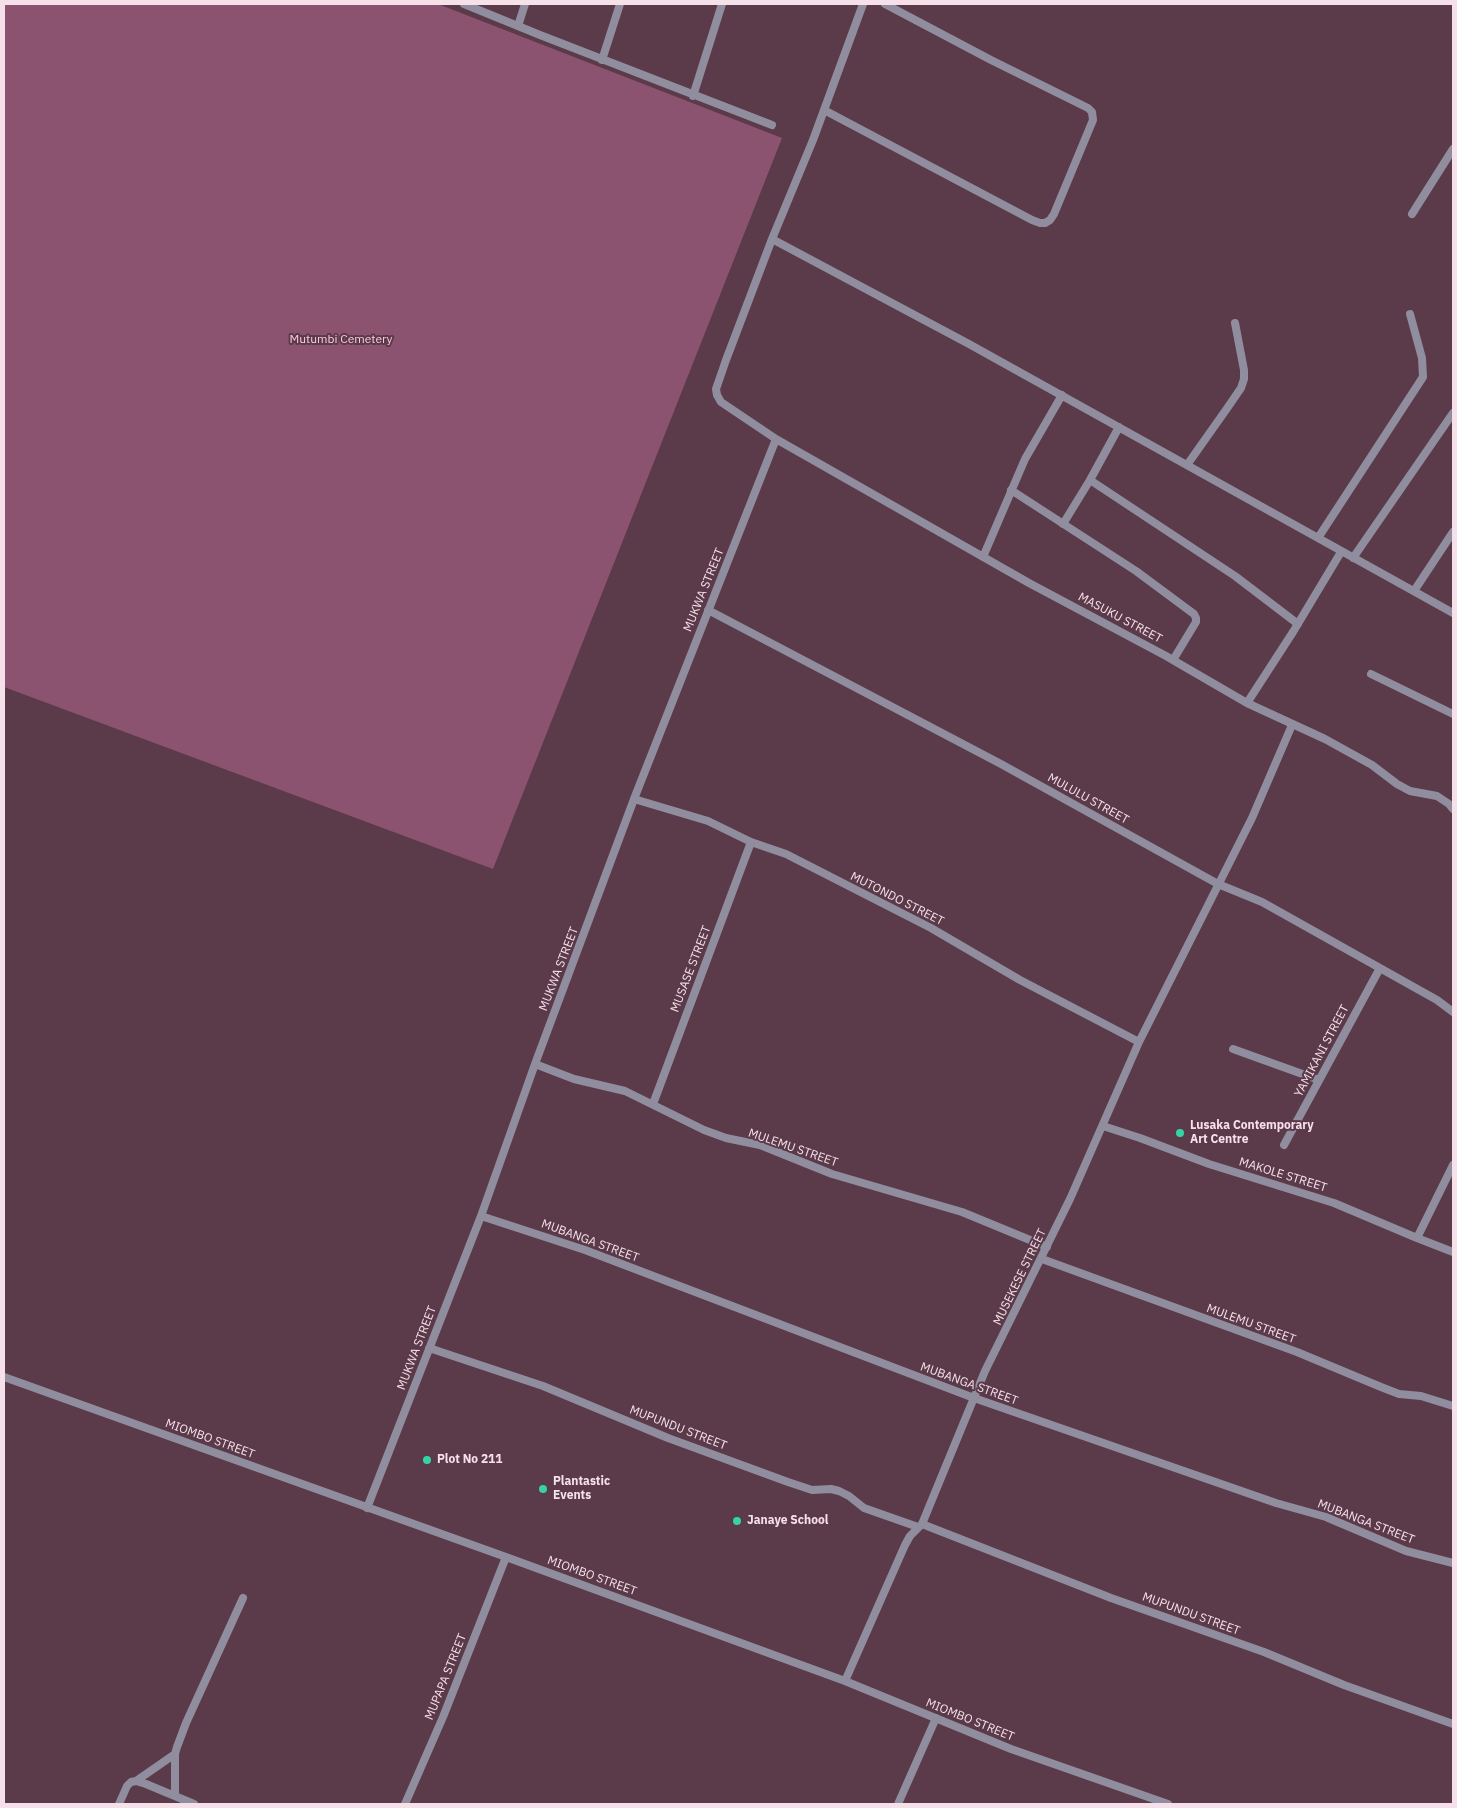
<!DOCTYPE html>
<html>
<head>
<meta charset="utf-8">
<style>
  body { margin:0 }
  #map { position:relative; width:1457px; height:1808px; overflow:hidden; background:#5b3a4a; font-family:"IBM Plex Sans",sans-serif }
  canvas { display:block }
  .frame { position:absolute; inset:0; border:5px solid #f6e1eb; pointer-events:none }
</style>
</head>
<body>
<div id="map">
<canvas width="1457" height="1808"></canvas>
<div class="frame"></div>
</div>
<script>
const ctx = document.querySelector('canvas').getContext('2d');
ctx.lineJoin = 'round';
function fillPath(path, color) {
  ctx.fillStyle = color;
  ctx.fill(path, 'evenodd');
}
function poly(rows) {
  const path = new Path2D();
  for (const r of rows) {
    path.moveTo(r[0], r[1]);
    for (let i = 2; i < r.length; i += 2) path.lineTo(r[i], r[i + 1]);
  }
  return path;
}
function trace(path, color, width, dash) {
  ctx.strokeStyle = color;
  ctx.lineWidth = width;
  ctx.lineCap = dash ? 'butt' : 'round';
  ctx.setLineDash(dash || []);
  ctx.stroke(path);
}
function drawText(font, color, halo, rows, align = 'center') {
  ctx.font = font + ' "IBM Plex Sans",sans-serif';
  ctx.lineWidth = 4;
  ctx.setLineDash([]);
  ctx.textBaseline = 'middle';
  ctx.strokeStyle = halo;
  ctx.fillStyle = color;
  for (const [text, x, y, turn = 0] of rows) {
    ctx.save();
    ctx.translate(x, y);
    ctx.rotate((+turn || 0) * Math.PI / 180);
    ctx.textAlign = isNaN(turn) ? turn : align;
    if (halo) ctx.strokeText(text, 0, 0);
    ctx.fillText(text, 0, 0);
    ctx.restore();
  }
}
fillPath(poly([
  [4,4,438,4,782,138,493,869,4,687]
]), '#8c5370');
trace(poly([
  [464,4,540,35,772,125],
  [863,4,813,140,772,239,726,360,716,389,717,395,721,402,776,439,1029,583,1166,656,1247,703,1325,739,1372,765,1397,784,1410,791,1437,796,1449,804,1453,809],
  [518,26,525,4],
  [602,60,620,4],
  [693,96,722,4],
  [824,110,1032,220,1040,223,1045,223,1050,220,1054,214,1093,120,1092,112,1088,108,991,60,885,4],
  [1412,214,1453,149],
  [772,239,969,344,1453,613],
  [1187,465,1228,407,1241,388,1244,379,1244,370,1235,323],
  [1090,480,1235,576,1298,624],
  [1011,490,1136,571,1194,614,1196,618,1196,622,1173,660],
  [1063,524,1090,480,1119,427],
  [1318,538,1423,377,1422,358,1410,314],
  [983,557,1025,459,1062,395],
  [1353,558,1453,413],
  [1414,591,1453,532],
  [708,610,1001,764,1218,884,1262,902,1437,1000,1453,1012],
  [1371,674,1453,714],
  [1247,703,1293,632,1341,552],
  [634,799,708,821,751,842,786,854,931,928,1020,980,1139,1042],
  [1233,1049,1319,1080],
  [535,1064,574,1079,625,1091,704,1130,726,1138,760,1145,832,1174,962,1212,1047,1247],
  [653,1104,751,842],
  [1103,1126,1140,1138,1209,1164,1334,1203,1417,1238,1453,1252],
  [1284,1145,1380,968],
  [481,1216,585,1250,974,1398,1276,1503,1326,1517,1406,1551,1453,1563],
  [1417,1238,1453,1165],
  [1042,1259,1297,1352,1381,1387,1399,1394,1421,1396,1453,1406],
  [429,1348,543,1386,668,1438,788,1482,812,1490,831,1489,839,1491,849,1496,864,1508,918,1527],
  [4,1377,506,1557,845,1681,1011,1749,1168,1804],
  [367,1508,481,1216,535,1064,634,799,776,439],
  [922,1524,1111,1598,1264,1652,1344,1685,1453,1724],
  [845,1681,905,1545,910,1536,922,1524,985,1371,1070,1199,1139,1042,1252,818,1292,725],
  [136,1781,175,1754],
  [175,1796,175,1754,177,1747,186,1723,243,1598],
  [119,1804,127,1786,131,1782,136,1781,146,1784,194,1804],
  [405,1804,443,1717,506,1557],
  [898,1804,936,1718]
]), '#908e9e', 8);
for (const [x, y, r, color] of [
  [1180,1133,5,"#35d4a7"],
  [427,1460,5,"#35d4a7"],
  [543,1489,5,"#35d4a7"],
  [737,1521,5,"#35d4a7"]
]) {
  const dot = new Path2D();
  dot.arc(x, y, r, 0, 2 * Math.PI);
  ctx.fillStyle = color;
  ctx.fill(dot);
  trace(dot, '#5b3a4a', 2);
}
drawText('12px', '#ffcae3', '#5b3a4a', [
  ["Mutumbi Cemetery",341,340]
]);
drawText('12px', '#f6e1eb', '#5b3a4a', [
  ["MUKWA STREET",704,590,-68],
  ["MASUKU STREET",1120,618,28],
  ["MULULU STREET",1088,799,29],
  ["MUTONDO STREET",897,899,27],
  ["MUKWA STREET",559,969,-69],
  ["MUSASE STREET",691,969,-69],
  ["YAMIKANI STREET",1322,1051,-62],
  ["MULEMU STREET",793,1148,19],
  ["MAKOLE STREET",1283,1175,17],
  ["MUBANGA STREET",590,1241,20],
  ["MUSEKESE STREET",1020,1277,-64],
  ["MULEMU STREET",1251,1324,20],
  ["MUKWA STREET",417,1348,-69],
  ["MUBANGA STREET",969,1384,20],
  ["MUPUNDU STREET",678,1428,21],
  ["MIOMBO STREET",210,1439,20],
  ["MUBANGA STREET",1366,1522,21],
  ["MIOMBO STREET",592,1576,20],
  ["MUPUNDU STREET",1191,1614,20],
  ["MUPAPA STREET",446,1677,-68],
  ["MIOMBO STREET",970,1720,22]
]);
drawText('bold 12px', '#f6e1eb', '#5b3a4a', [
  ["Lusaka Contemporary",1190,1126],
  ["Art Centre",1190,1140],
  ["Plot No 211",437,1460],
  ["Plantastic",553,1482],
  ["Events",553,1496],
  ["Janaye School",747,1521]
], 'left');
</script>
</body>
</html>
